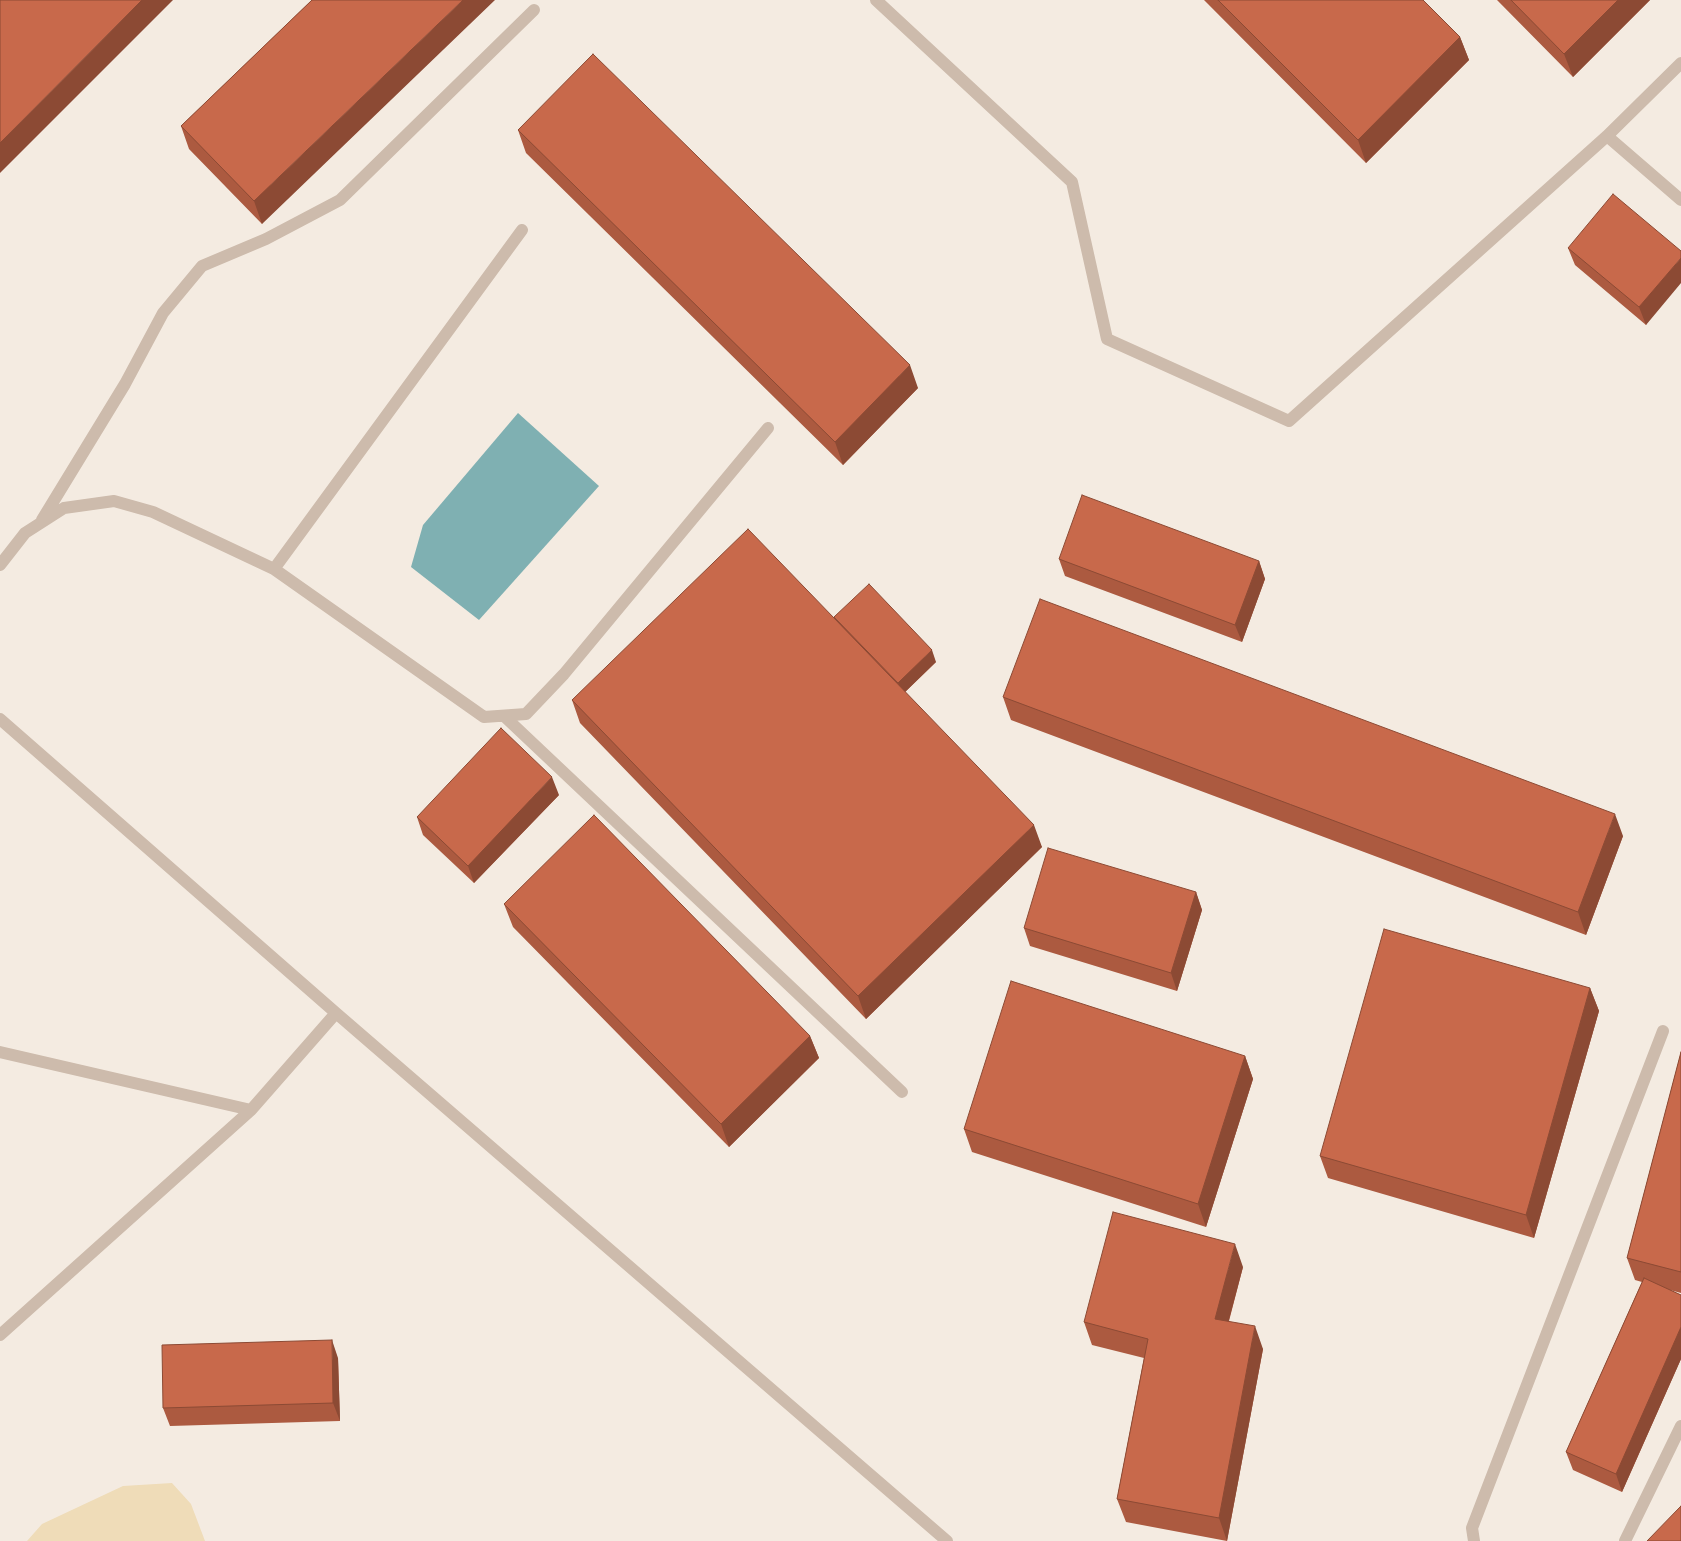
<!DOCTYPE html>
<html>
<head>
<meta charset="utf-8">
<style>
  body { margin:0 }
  canvas { display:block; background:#f4ebe1 }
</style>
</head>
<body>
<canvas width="1681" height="1541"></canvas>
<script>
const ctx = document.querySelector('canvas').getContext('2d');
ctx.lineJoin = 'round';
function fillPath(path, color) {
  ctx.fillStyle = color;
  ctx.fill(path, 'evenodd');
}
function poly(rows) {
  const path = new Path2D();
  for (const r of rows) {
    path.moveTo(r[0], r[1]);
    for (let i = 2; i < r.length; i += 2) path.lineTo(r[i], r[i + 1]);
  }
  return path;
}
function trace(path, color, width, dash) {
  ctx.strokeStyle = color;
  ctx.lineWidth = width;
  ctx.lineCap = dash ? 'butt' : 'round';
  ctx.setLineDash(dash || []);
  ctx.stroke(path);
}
fillPath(poly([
  [172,1483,191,1504,205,1541,27,1541,42,1524,123,1486]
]), '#efdcb8');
fillPath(poly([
  [518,413,599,486,479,620,411,567,423,525]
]), '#7fb0b2');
trace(poly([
  [876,0,1072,182,1107,339,1289,421,1607,136,1681,63],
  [1607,136,1681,200],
  [42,520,125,384,163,313,202,266,266,239,340,200,534,10],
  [0,565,25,533,64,508,114,501,153,512,274,569,484,717,526,714,564,674,768,428],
  [274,569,522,230],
  [504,716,902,1092],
  [0,719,336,1013,947,1541],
  [0,1052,251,1110],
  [0,1335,251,1110,336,1013],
  [1474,1541,1472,1528,1663,1031],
  [1625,1541,1681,1426]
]), '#cdbbac', 12);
fillPath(poly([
  [312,0,262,224,189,149,181,126],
  [1204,0,1423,0,1460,37,1469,60,1366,163],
  [1497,0,1650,0,1573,77],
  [518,130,918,388,843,465,526,153],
  [1568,248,1681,251,1646,325,1575,265],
  [1059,559,1259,561,1265,579,1242,642,1065,576],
  [835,619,936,662,905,692,1042,847,866,1019,580,723,572,700],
  [1003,697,1623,836,1586,935,1011,720],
  [559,795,474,883,423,835,417,817],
  [1196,892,1202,910,1177,991,1030,946,1024,928],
  [504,904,810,1036,819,1058,729,1147,513,927],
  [1590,988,1599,1011,1534,1238,1328,1178,1320,1156],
  [1681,1052,1681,1293,1670,1290,1681,1295,1681,1359,1622,1492,1573,1470,1566,1452,1642,1282,1635,1280,1627,1258],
  [1245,1056,1253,1079,1206,1227,972,1152,964,1129],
  [1243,1267,1229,1321,1263,1349,1227,1541,1126,1522,1117,1499,1144,1358,1092,1345,1084,1322],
  [338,1358,340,1421,170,1426,163,1408]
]), '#ac5a40');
fillPath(poly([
  [142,0,173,0,0,173,0,143],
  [463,0,495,0,262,224,254,201],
  [1618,0,1650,0,1573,77,1564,54],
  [1460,37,1469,60,1366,163,1358,140],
  [1681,258,1681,283,1646,325,1639,307],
  [910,365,918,388,843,465,835,442],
  [1259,561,1265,579,1242,642,1235,625],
  [932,650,936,662,902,695,898,683],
  [552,777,559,795,474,883,468,866],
  [1615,814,1623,836,1586,935,1578,912],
  [1034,825,1042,847,866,1019,858,996],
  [1196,892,1202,910,1177,991,1171,973],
  [1590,988,1599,1011,1534,1238,1526,1215],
  [810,1036,819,1058,729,1147,721,1124],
  [1245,1056,1253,1079,1206,1227,1198,1204],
  [1235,1244,1243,1267,1223,1342,1215,1319],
  [1255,1326,1263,1349,1227,1541,1219,1518],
  [1681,1327,1681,1359,1622,1492,1616,1474],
  [332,1340,338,1358,340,1421,333,1403]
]), '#8c4a34');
const building = poly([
  [0,0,142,0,0,143,0,0],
  [312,0,463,0,254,201,181,126,312,0],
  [1218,0,1423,0,1460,37,1358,140,1218,0],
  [1511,0,1618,0,1564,54,1511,0],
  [593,54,910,365,835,442,518,130,593,54],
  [1613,194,1681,251,1681,258,1639,307,1568,248,1613,194],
  [1082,495,1259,561,1235,625,1059,559,1082,495],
  [748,529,1034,825,858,996,572,700,748,529],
  [869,584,932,650,898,683,834,617,869,584],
  [1040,599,1615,814,1578,912,1003,697,1040,599],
  [501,728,552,777,468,866,417,817,501,728],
  [594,815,810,1036,721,1124,504,904,594,815],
  [1048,848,1196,892,1171,973,1024,928,1048,848],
  [1384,929,1590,988,1526,1215,1320,1156,1384,929],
  [1011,981,1245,1056,1198,1204,964,1129,1011,981],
  [1681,1052,1681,1272,1627,1258,1681,1052],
  [1113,1212,1235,1244,1215,1319,1255,1326,1219,1518,1117,1499,1148,1339,1084,1322,1113,1212],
  [1644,1278,1681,1295,1681,1327,1616,1474,1566,1452,1644,1278],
  [332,1340,333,1403,163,1408,162,1345,332,1340],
  [1681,1506,1681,1541,1647,1541,1681,1506]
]);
fillPath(building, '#c8694b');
trace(building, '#8c4a34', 1);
</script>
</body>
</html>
